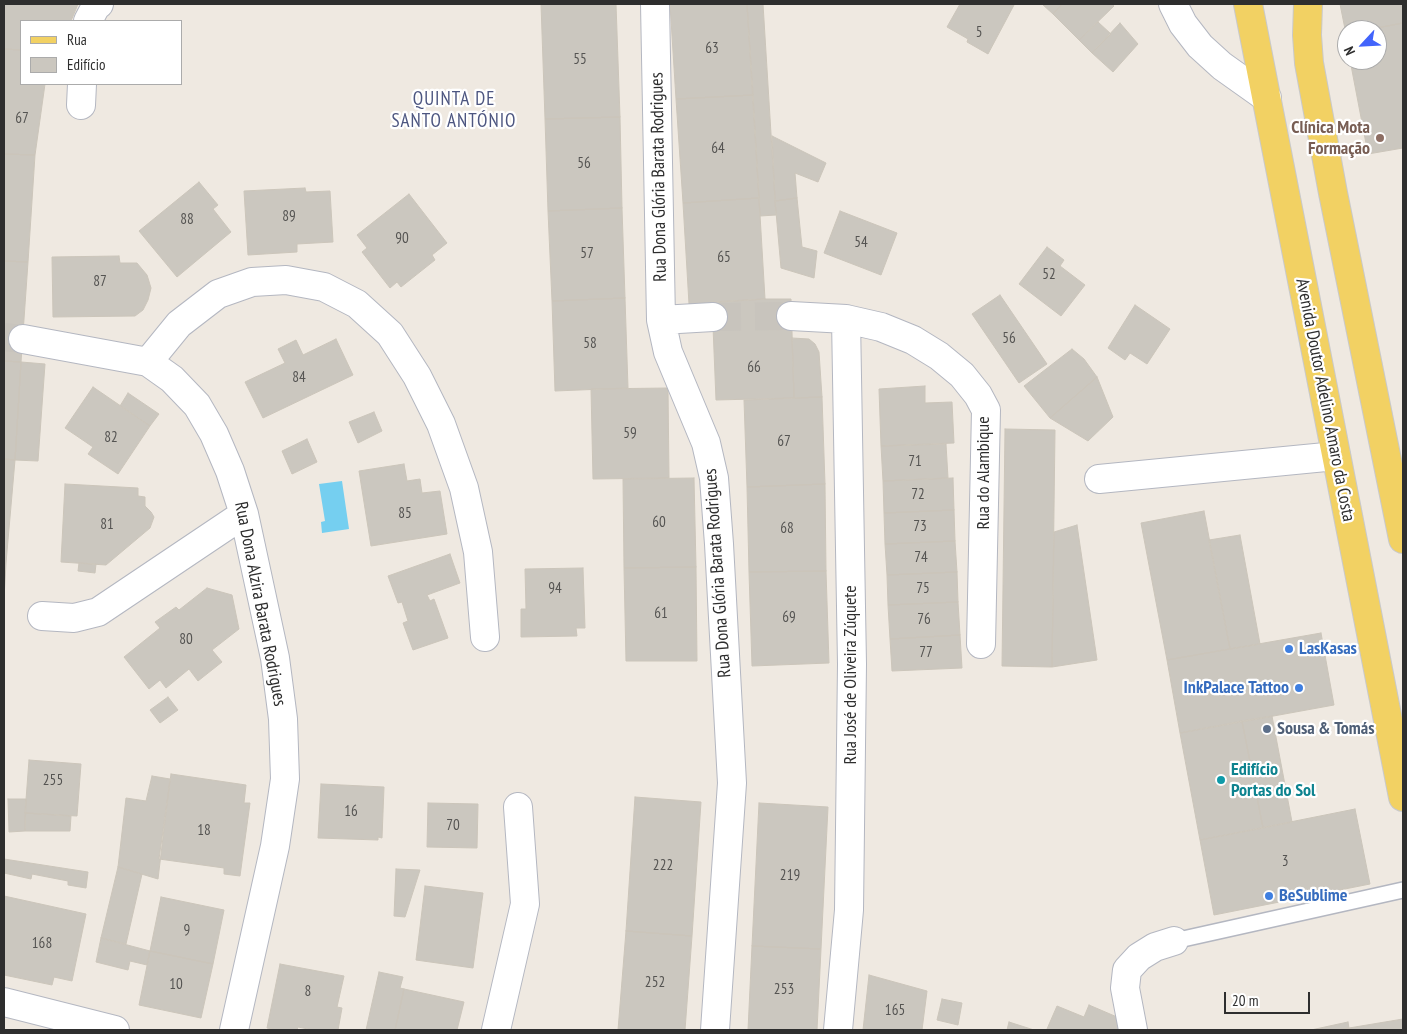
<!DOCTYPE html>
<html>
<head>
<meta charset="utf-8">
<style>
  body { margin:0 }
  #map { position:relative; width:1407px; height:1034px; overflow:hidden; background:#efe9e1; font-family:"PT Sans Narrow",sans-serif }
  canvas { display:block }
  .frame { position:absolute; inset:0; border:5px solid #2e2e2e; pointer-events:none }
  .legend { position:absolute; left:20px; top:20px; width:162px; height:65px; box-sizing:border-box; background:#fff; border:1px solid #ababab; margin:0; padding:6px 9px; list-style:none; font-size:15px; color:#2e2e2e }
  .legend li { display:flex; align-items:center; gap:10px; height:25px }
  .legend b { width:25px; border:1px solid #ababab }
  .north { position:absolute; left:1337px; top:20px; width:50px; height:50px; box-sizing:border-box; background:#fff; border:1px solid #ababab; border-radius:50%; rotate:245deg; font-size:14px; font-weight:700; line-height:20px; text-align:center; color:#2e2e2e }
  .north::after { content:''; display:block; margin:auto; width:18px; height:22px; background:#4264fb; clip-path:polygon(50% 0,100% 100%,50% 72%,0 100%) }
  .scale { position:absolute; left:1224px; top:992px; width:86px; height:22px; box-sizing:border-box; border:2px solid #2e2e2e; border-top:0; padding-left:6px; font-size:15px; line-height:18px; white-space:nowrap; color:#2e2e2e; -webkit-text-stroke:4px #fff; paint-order:stroke }
</style>
</head>
<body>
<div id="map">
<canvas width="1407" height="1034"></canvas>
<div class="frame"></div>
<ul class="legend">
<li><b style="height:6px;background:#f2d163"></b>Rua</li>
<li><b style="height:14px;background:#cbc7bf"></b>Edifício</li>
</ul>
<div class="north">N</div>
<div class="scale">20 m</div>
</div>
<script>
const ctx = document.querySelector('canvas').getContext('2d');
ctx.lineJoin = 'round';
function fillPath(path, color) {
  ctx.fillStyle = color;
  ctx.fill(path, 'evenodd');
}
function poly(rows) {
  const path = new Path2D();
  for (const r of rows) {
    path.moveTo(r[0], r[1]);
    for (let i = 2; i < r.length; i += 2) path.lineTo(r[i], r[i + 1]);
  }
  return path;
}
function trace(path, color, width, dash) {
  ctx.strokeStyle = color;
  ctx.lineWidth = width;
  ctx.lineCap = dash ? 'butt' : 'round';
  ctx.setLineDash(dash || []);
  ctx.stroke(path);
}
function drawText(font, color, halo, rows, align = 'center') {
  ctx.font = font + ' "PT Sans Narrow",sans-serif';
  ctx.lineWidth = 4.5;
  ctx.setLineDash([]);
  ctx.textBaseline = 'middle';
  ctx.strokeStyle = halo;
  ctx.fillStyle = color;
  for (const [text, x, y, turn = 0] of rows) {
    ctx.save();
    ctx.translate(x, y);
    ctx.rotate((+turn || 0) * Math.PI / 180);
    ctx.textAlign = isNaN(turn) ? turn : align;
    if (halo) ctx.strokeText(text, 0, 0);
    ctx.fillText(text, 0, 0);
    ctx.restore();
  }
}
fillPath(poly([
  [342,481,349,529,322,533,321,522,325,521,319,484]
]), '#75cff0');
const building = poly([
  [4,4,78,4,71,21,21,21,21,50,4,49,4,4],
  [541,4,616,4,620,117,545,119,541,4],
  [670,4,747,4,753,95,676,99,670,4],
  [747,4,763,4,776,215,760,216,747,4],
  [960,4,1014,5,988,54,967,42,968,39,947,27,960,4],
  [1042,4,1062,4,1053,14,1042,4],
  [1062,4,1112,4,1114,6,1079,40,1053,14,1062,4],
  [1340,4,1403,4,1403,23,1366,30,1347,30,1346,34,1340,4],
  [1098,22,1111,34,1092,53,1079,40,1098,22],
  [1120,23,1138,44,1113,72,1092,53,1120,23],
  [1403,23,1403,148,1368,154,1350,60,1377,60,1377,30,1366,30,1403,23],
  [4,49,21,50,21,84,45,84,35,155,4,154,4,49],
  [753,95,759,198,683,203,676,99,753,95],
  [620,117,622,208,548,211,545,119,620,117],
  [772,136,826,163,818,182,795,173,797,198,775,201,772,136],
  [4,154,35,155,28,262,4,261,4,154],
  [199,182,218,205,213,209,231,232,177,277,139,231,199,182],
  [305,188,306,192,330,191,333,242,297,244,297,252,248,255,244,191,305,188],
  [409,194,447,243,432,255,435,260,401,287,397,282,390,288,362,252,367,248,357,235,409,194],
  [759,198,765,299,689,304,683,203,759,198],
  [797,198,802,247,817,251,814,278,781,268,775,201,797,198],
  [622,208,625,298,552,301,548,211,622,208],
  [840,211,897,233,881,275,824,253,840,211],
  [1047,247,1064,260,1060,266,1085,285,1061,316,1019,284,1047,247],
  [119,256,120,263,137,263,147,275,151,288,148,300,143,310,135,316,53,317,52,257,119,256],
  [4,261,28,262,21,362,4,361,4,261],
  [1000,295,1047,364,1019,383,972,314,1000,295],
  [625,298,628,388,555,391,552,301,625,298],
  [765,299,791,299,794,398,716,400,712,302,765,299],
  [1135,305,1170,329,1147,364,1130,353,1125,360,1108,348,1135,305],
  [792,338,809,339,815,344,819,352,822,397,794,398,792,338],
  [336,339,353,375,263,418,245,382,285,363,278,349,296,340,303,355,336,339],
  [1072,349,1084,359,1097,377,1050,418,1024,386,1072,349],
  [4,361,21,362,15,460,4,459,4,361],
  [21,362,45,364,38,461,15,460,21,362],
  [1097,377,1113,417,1088,441,1050,418,1097,377],
  [925,386,925,403,952,402,954,443,881,446,879,389,925,386],
  [93,387,150,426,118,474,88,454,93,447,65,428,93,387],
  [668,388,669,478,593,479,591,389,668,388],
  [128,393,159,414,150,426,120,406,128,393],
  [822,397,825,484,747,487,744,400,822,397],
  [374,412,382,431,358,443,349,422,374,412],
  [1005,429,1055,430,1052,667,1002,666,1005,429],
  [307,439,317,462,292,474,282,451,307,439],
  [946,444,948,478,883,481,881,446,946,444],
  [4,459,15,460,6,563,4,563,4,459],
  [404,464,407,481,420,479,422,493,440,491,447,534,371,546,359,471,404,464],
  [694,478,696,567,624,568,623,479,694,478],
  [953,478,954,510,884,513,883,481,953,478],
  [65,484,138,488,138,496,145,497,145,506,151,512,154,517,150,528,106,565,61,562,65,484],
  [825,484,826,571,749,572,747,487,825,484],
  [954,510,955,541,885,544,884,513,954,510],
  [1204,511,1230,649,1167,660,1141,523,1204,511],
  [1077,525,1097,660,1052,667,1054,532,1077,525],
  [1240,535,1260,644,1230,649,1209,540,1240,535],
  [955,541,957,572,887,575,885,544,955,541],
  [450,554,460,583,427,595,430,601,434,599,448,638,413,650,403,623,408,621,402,602,398,603,388,576,450,554],
  [4,563,6,563,4,599,4,563],
  [79,563,96,564,95,573,78,571,79,563],
  [696,567,697,661,626,661,624,568,696,567],
  [583,568,585,628,576,628,577,636,521,637,521,609,526,609,525,569,583,568],
  [826,571,829,663,752,666,749,572,826,571],
  [957,572,958,602,888,605,887,575,957,572],
  [207,588,232,595,239,629,212,650,222,662,198,681,189,669,166,688,160,680,149,689,124,657,160,628,155,622,176,607,179,610,207,588],
  [958,602,960,635,890,639,888,605,958,602],
  [1321,633,1334,705,1180,733,1167,660,1321,633],
  [960,635,962,668,892,671,890,639,960,635],
  [168,697,178,710,160,723,150,710,168,697],
  [1272,716,1292,822,1263,828,1242,721,1272,716],
  [1242,721,1263,828,1200,840,1180,733,1242,721],
  [29,760,81,764,77,816,25,813,29,760],
  [171,774,246,785,244,803,250,803,240,876,224,874,224,868,159,859,171,774],
  [152,776,170,779,158,879,118,867,126,798,146,801,152,776],
  [321,784,384,787,382,838,378,837,378,840,318,838,321,784],
  [635,797,701,802,692,936,626,931,635,797],
  [8,799,26,799,25,831,9,832,8,799],
  [428,803,478,804,477,848,427,847,428,803],
  [759,803,828,807,821,949,752,946,759,803],
  [1355,809,1370,884,1214,915,1200,840,1355,809],
  [25,813,71,816,70,831,25,831,25,813],
  [4,859,88,872,86,888,68,885,68,881,32,874,31,879,4,873,4,859],
  [118,867,142,874,126,944,101,938,118,867],
  [396,869,420,870,405,917,394,916,396,869],
  [425,886,483,893,473,968,416,960,425,886],
  [4,896,86,914,72,981,54,977,52,985,4,975,4,896],
  [161,897,224,910,213,964,150,951,161,897],
  [626,931,692,936,685,1030,618,1030,626,931],
  [101,938,150,951,147,965,130,961,128,970,96,962,101,938],
  [752,946,821,949,817,1030,748,1030,752,946],
  [150,951,213,964,201,1018,139,1005,150,951],
  [280,964,344,976,337,1007,342,1008,338,1030,313,1030,298,1027,297,1030,277,1030,267,1028,280,964],
  [379,972,403,977,400,988,404,989,395,1030,366,1030,379,972],
  [869,975,927,991,922,1030,863,1030,869,975],
  [404,989,464,1002,457,1030,395,1030,404,989],
  [942,999,962,1003,958,1025,937,1020,942,999],
  [1089,1005,1124,1020,1119,1030,1050,1030,1047,1029,1057,1006,1084,1017,1089,1005],
  [1403,1019,1403,1030,1338,1030,1349,1028,1403,1019],
  [1009,1022,1034,1030,1007,1030,1009,1022],
  [1348,1022,1349,1028,1338,1030,1311,1030,1348,1022]
]);
fillPath(building, '#cbc7bf');
trace(building, '#cbc5ba', 1);
trace(poly([
  [713,317,791,316],
  [4,337,23,339]
]), '#c8c4bd', 28, [28, 14]);
const service = poly([
  [1174,941,1403,890]
]);
const minor = poly([
  [655,4,661,320,668,352,706,443,714,478,719,544,732,783,715,1030],
  [1173,4,1183,24,1200,46,1222,66,1267,98],
  [88,21,96,6,99,4],
  [81,105,82,84],
  [791,316,846,319,881,327,913,340,939,356,962,375,978,395,986,410,981,644],
  [661,320,713,317],
  [23,339,148,362,172,379,197,405,214,434,230,471,244,514,275,658,283,719,285,779,275,846,234,1030],
  [148,362,179,324,218,294,252,282,286,280,324,287,357,304,390,334,417,376,441,424,464,488,478,552,485,637],
  [1099,479,1336,456],
  [42,616,74,618,98,612,244,514],
  [4,1002,115,1030],
  [496,1030,525,904,518,807],
  [838,1030,849,910,852,664,846,319],
  [1133,1030,1125,988,1127,970,1139,957,1155,947,1174,941]
]);
const primary = poly([
  [1248,4,1403,797],
  [1308,4,1307,35,1309,63,1333,193,1403,539]
]);
trace(service, '#b4b7c1', 18);
trace(minor, '#b4b7c1', 30);
trace(primary, '#c9c9c9', 30);
trace(service, '#fff', 15);
trace(minor, '#fff', 28);
trace(primary, '#f2d163', 28);
for (const [x, y, r, color] of [
  [1380,138,5,"#8d6e63"],
  [1289,649,5,"#3f7fe0"],
  [1299,688,5,"#3f7fe0"],
  [1267,729,5,"#5c6f8a"],
  [1221,780,5,"#0f9aa8"],
  [1269,896,5,"#3f7fe0"]
]) {
  const dot = new Path2D();
  dot.arc(x, y, r, 0, 2 * Math.PI);
  ctx.fillStyle = color;
  ctx.fill(dot);
  trace(dot, '#fff', 2);
}
drawText('15px', '#555452', null, [
  ["5",979,33],
  ["63",712,49],
  ["55",580,60],
  ["67",22,119],
  ["64",718,149],
  ["56",584,164],
  ["89",289,217],
  ["88",187,220],
  ["90",402,239],
  ["54",861,243],
  ["57",587,254],
  ["65",724,258],
  ["52",1049,275],
  ["87",100,282],
  ["56",1009,339],
  ["58",590,344],
  ["66",754,368],
  ["84",299,378],
  ["59",630,434],
  ["82",111,438],
  ["67",784,442],
  ["71",915,462],
  ["72",918,495],
  ["85",405,514],
  ["60",659,523],
  ["81",107,525],
  ["73",920,527],
  ["68",787,529],
  ["74",921,558],
  ["94",555,589],
  ["75",923,589],
  ["61",661,614],
  ["69",789,618],
  ["76",924,620],
  ["80",186,640],
  ["77",926,653],
  ["255",53,781],
  ["16",351,812],
  ["70",453,826],
  ["18",204,831],
  ["3",1285,862],
  ["222",663,866],
  ["219",790,876],
  ["9",187,931],
  ["168",42,944],
  ["252",655,983],
  ["10",176,985],
  ["253",784,990],
  ["8",308,992],
  ["165",895,1011]
]);
drawText('bold 18px', '#785e54', '#fff', [
  ["Clínica Mota",1370,128],
  ["Formação",1370,149]
], 'right');
drawText('18px', '#2e2e2e', '#fff', [
  ["Rua Dona Glória Barata Rodrigues",659,177,-91],
  ["Avenida Doutor Adelino Amaro da Costa",1325,400,79],
  ["Rua do Alambique",984,473,-90],
  ["Rua Dona Glória Barata Rodrigues",718,573,-94],
  ["Rua Dona Alzira Barata Rodrigues",260,604,79],
  ["Rua José de Oliveira Zúquete",851,675,-90]
]);
drawText('bold 18px', '#366cbe', '#fff', [
  ["LasKasas",1299,649],
  ["InkPalace Tattoo",1289,688,"right"],
  ["BeSublime",1279,896]
], 'left');
drawText('bold 18px', '#4e5e75', '#fff', [
  ["Sousa & Tomás",1277,729]
], 'left');
drawText('bold 18px', '#0d838f', '#fff', [
  ["Edifício",1231,770],
  ["Portas do Sol",1231,791]
], 'left');
ctx.letterSpacing = '1px';
drawText('19px', '#4d5680', '#fff', [
  ["QUINTA DE",454,100],
  ["SANTO ANTÓNIO",454,122]
]);
ctx.letterSpacing = '0px';
</script>
</body>
</html>
